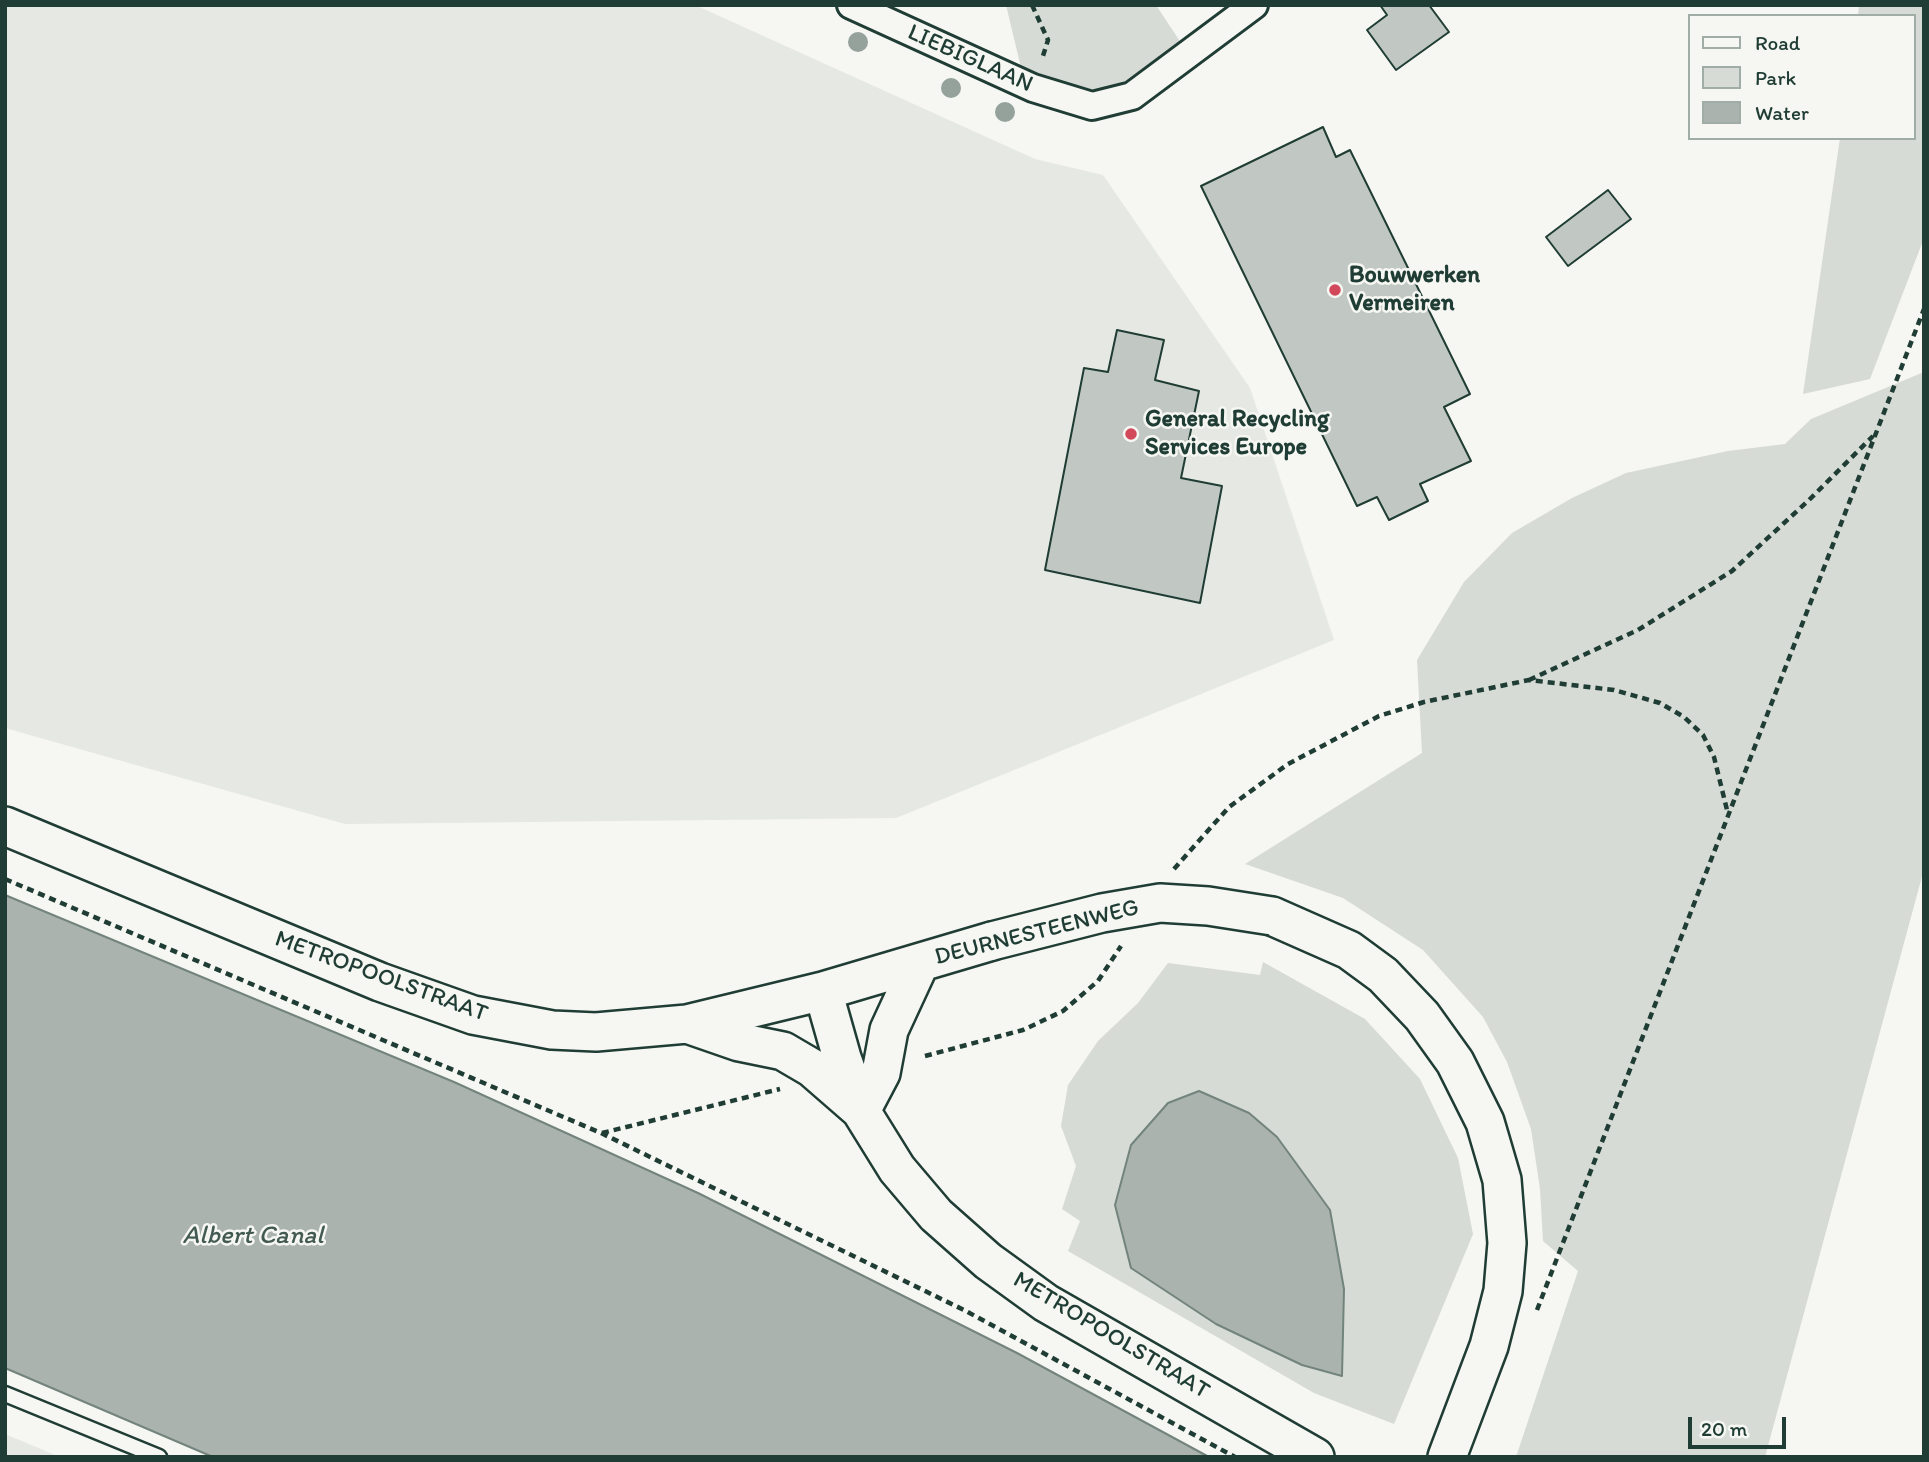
<!DOCTYPE html>
<html>
<head>
<meta charset="utf-8">
<style>
  body { margin:0 }
  #map { position:relative; width:1929px; height:1462px; overflow:hidden; background:#f6f6f2; font-family:Itim,sans-serif }
  canvas { display:block }
  .frame { position:absolute; inset:0; border:7px solid #1f3d34; pointer-events:none }
  .legend { position:absolute; left:1688px; top:14px; width:228px; height:126px; box-sizing:border-box; background:#f6f6f2; border:2px solid #a0aca6; margin:0; padding:9px 12px; list-style:none; font-size:21px; color:#1f3d34 }
  .legend li { display:flex; align-items:center; gap:14px; height:35px }
  .legend b { width:35px; border:2px solid #a0aca6 }
  .scale { position:absolute; left:1688px; top:1417px; width:98px; height:32px; box-sizing:border-box; border:4px solid #1f3d34; border-top:0; padding-left:9px; font-size:21px; line-height:24px; white-space:nowrap; color:#1f3d34; -webkit-text-stroke:5px #f6f6f2; paint-order:stroke }
</style>
</head>
<body>
<div id="map">
<canvas width="1929" height="1462"></canvas>
<div class="frame"></div>
<ul class="legend">
<li><b style="height:9px;background:#f6f6f2"></b>Road</li>
<li><b style="height:19px;background:#d6dbd6"></b>Park</li>
<li><b style="height:19px;background:#aab3ae"></b>Water</li>
</ul>
<div class="scale">20 m</div>
</div>
<script>
const ctx = document.querySelector('canvas').getContext('2d');
ctx.lineJoin = 'round';
function fillPath(path, color) {
  ctx.fillStyle = color;
  ctx.fill(path, 'evenodd');
}
function poly(rows) {
  const path = new Path2D();
  for (const r of rows) {
    path.moveTo(r[0], r[1]);
    for (let i = 2; i < r.length; i += 2) path.lineTo(r[i], r[i + 1]);
  }
  return path;
}
function trace(path, color, width, dash) {
  ctx.strokeStyle = color;
  ctx.lineWidth = width;
  ctx.lineCap = dash ? 'butt' : 'round';
  ctx.setLineDash(dash || []);
  ctx.stroke(path);
}
function drawText(font, color, halo, rows, align = 'center') {
  ctx.font = font + ' Itim,sans-serif';
  ctx.lineWidth = 5;
  ctx.setLineDash([]);
  ctx.textBaseline = 'middle';
  ctx.strokeStyle = halo;
  ctx.fillStyle = color;
  for (const [text, x, y, turn = 0] of rows) {
    ctx.save();
    ctx.translate(x, y);
    ctx.rotate((+turn || 0) * Math.PI / 180);
    ctx.textAlign = isNaN(turn) ? turn : align;
    if (halo) ctx.strokeText(text, 0, 0);
    ctx.fillText(text, 0, 0);
    ctx.restore();
  }
}
fillPath(poly([
  [5,5,695,5,1035,159,1103,175,1250,388,1334,640,896,818,345,824,5,728],
  [5,1434,60,1457,5,1457]
]), '#e6e8e4');
fillPath(poly([
  [1006,5,1156,5,1185,49,1092,100,1022,72],
  [1859,5,1924,5,1924,238,1870,379,1803,394,1840,138,1913,138,1913,16,1858,16],
  [1924,372,1924,869,1765,1457,1516,1457,1578,1271,1543,1241,1540,1189,1531,1129,1507,1062,1483,1017,1423,950,1343,898,1245,864,1422,753,1417,660,1464,582,1512,533,1572,498,1626,473,1728,451,1785,444,1811,419],
  [1263,962,1365,1019,1420,1079,1458,1158,1473,1234,1394,1424,1314,1393,1068,1251,1080,1221,1062,1209,1076,1166,1061,1126,1068,1085,1098,1041,1138,1003,1168,963,1260,975]
]), '#d6dbd6');
const water = poly([
  [5,895,454,1082,698,1193,1017,1353,1209,1457,213,1457,5,1368,5,895],
  [1199,1091,1249,1113,1277,1137,1330,1210,1344,1289,1342,1376,1302,1365,1216,1324,1131,1268,1115,1205,1131,1145,1168,1103,1199,1091]
]);
fillPath(water, '#aab3ae');
trace(water, '#72847d', 2);
const building = poly([
  [1380,5,1429,5,1449,32,1396,70,1367,30,1387,15,1380,5],
  [1323,127,1336,157,1350,150,1470,394,1444,407,1471,461,1420,484,1428,501,1389,520,1377,497,1357,506,1201,186,1323,127],
  [1608,190,1631,219,1568,266,1546,237,1608,190],
  [1117,330,1164,340,1155,380,1199,391,1181,478,1222,486,1200,603,1045,570,1084,368,1108,372,1117,330]
]);
fillPath(building, '#c1c8c3');
trace(building, '#1f3d34', 2);
const lane = poly([
  [5,1394,159,1457]
]);
const street = poly([
  [851,5,1033,88,1092,106,1132,96,1254,5]
]);
const secondary = poly([
  [5,826,380,982,473,1015,552,1030,596,1032,687,1024,823,991,992,941],
  [1272,916,1349,950,1383,975,1422,1016,1455,1062,1485,1122,1502,1180,1507,1243,1503,1291,1489,1346,1447,1457],
  [823,991,842,1058,861,1111,897,1169,936,1215,988,1261,1046,1303,1315,1457],
  [687,1024,739,1042,783,1051,812,1068,858,1108],
  [861,1111,881,1073,889,1030,920,963]
]);
trace(lane, '#1f3d34', 19);
trace(street, '#1f3d34', 32);
trace(secondary, '#1f3d34', 42);
trace(poly([
  [1032,5,1048,40,1042,59],
  [1529,680,1638,630,1732,571,1809,500,1873,436],
  [1174,869,1229,807,1288,764,1379,716,1424,702,1529,680,1614,690,1660,703,1684,717,1703,735,1714,757,1728,814],
  [5,879,601,1133,964,1310,1235,1457],
  [925,1056,1023,1030,1063,1011,1098,981,1121,946],
  [602,1133,780,1089],
  [1537,1310,1924,309]
]), '#1f3d34', 4.5, [7, 5]);
trace(lane, '#f6f6f2', 14);
trace(street, '#f6f6f2', 26);
trace(secondary, '#f6f6f2', 37);
const secondaryBridge = poly([
  [992,941,1102,913,1160,903,1208,906,1272,916]
]);
trace(secondaryBridge, '#1f3d34', 42, []);
trace(secondaryBridge, '#f6f6f2', 37);
ctx.fillStyle = '#94a29b';
for (const [x, y] of [
  [858,42],
  [951,88],
  [1005,112]
]) {
  ctx.beginPath();
  ctx.arc(x, y, 10, 0, 2 * Math.PI);
  ctx.fill();
}
for (const [x, y, r, color] of [
  [1335,290,7,"#d1495b"],
  [1131,434,7,"#d1495b"]
]) {
  const dot = new Path2D();
  dot.arc(x, y, r, 0, 2 * Math.PI);
  ctx.fillStyle = color;
  ctx.fill(dot);
  trace(dot, '#f6f6f2', 2.5);
}
drawText('24px', '#1f3d34', '#f6f6f2', [
  ["LIEBIGLAAN",970,59,24],
  ["DEURNESTEENWEG",1037,933,-14],
  ["METROPOOLSTRAAT",381,977,20],
  ["METROPOOLSTRAAT",1111,1336,31]
]);
drawText('bold 24px', '#1f3d34', '#f6f6f2', [
  ["Bouwwerken",1349,276],
  ["Vermeiren",1349,304],
  ["General Recycling",1145,420],
  ["Services Europe",1145,448]
], 'left');
drawText('italic 26px', '#425a52', '#f6f6f2', [
  ["Albert Canal",253,1236]
]);
</script>
</body>
</html>
